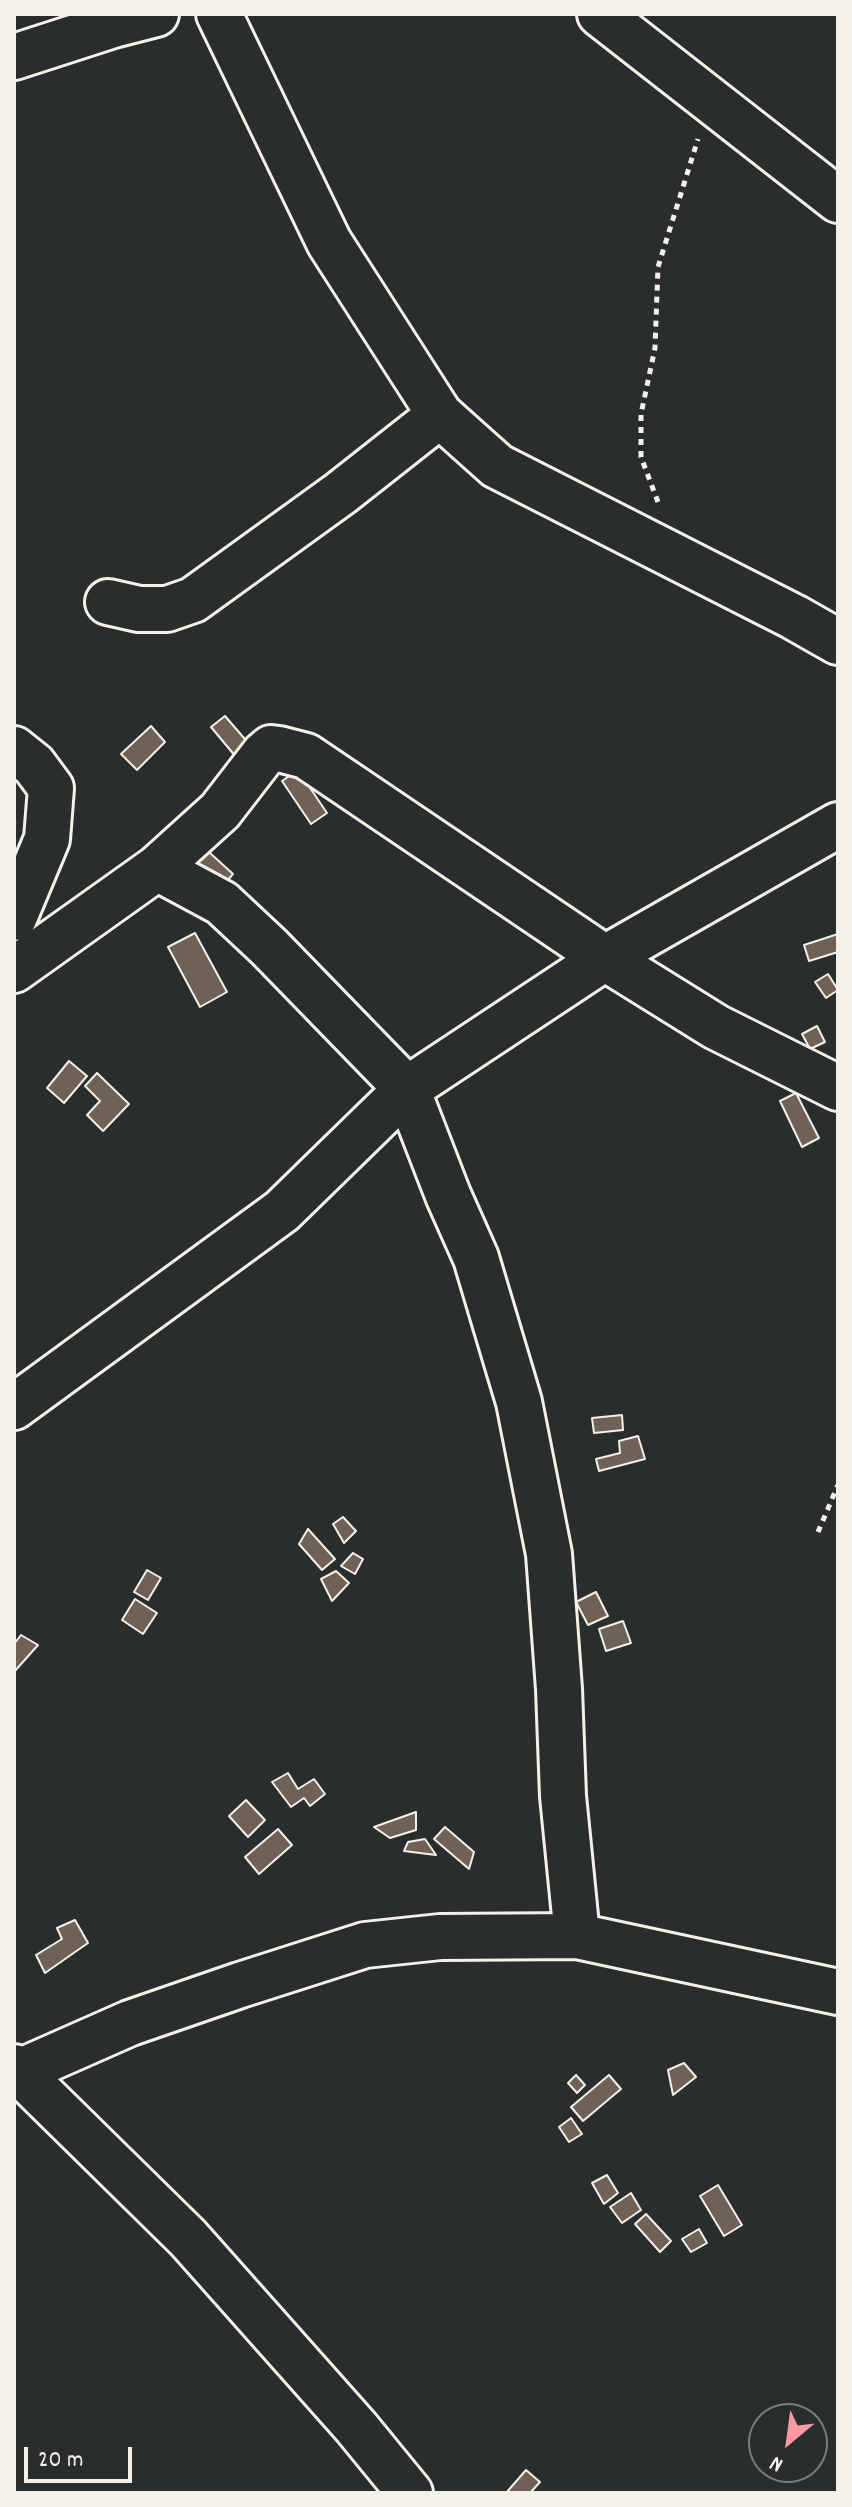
<!DOCTYPE html>
<html>
<head>
<meta charset="utf-8">
<style>
  body { margin:0 }
  #map { position:relative; width:852px; height:2507px; overflow:hidden; background:#2a2d2e; font-family:Dekko,sans-serif }
  canvas { display:block }
  .frame { position:absolute; inset:0; border:16px solid #f4f1e8; pointer-events:none }
  .north { position:absolute; left:748px; top:2403px; width:80px; height:80px; box-sizing:border-box; background:#2a2d2e; border:2px solid #7b7b78; border-radius:50%; rotate:209deg; font-size:22px; font-weight:700; line-height:32px; text-align:center; color:#f4f1e8 }
  .north::after { content:''; display:block; margin:auto; width:28px; height:36px; background:#ff9aa2; clip-path:polygon(50% 0,100% 100%,50% 72%,0 100%) }
  .scale { position:absolute; left:24px; top:2447px; width:108px; height:36px; box-sizing:border-box; border:4px solid #f4f1e8; border-top:0; padding-left:10px; font-size:24px; line-height:28px; white-space:nowrap; color:#f4f1e8; -webkit-text-stroke:6px #2a2d2e; paint-order:stroke }
</style>
</head>
<body>
<div id="map">
<canvas width="852" height="2507"></canvas>
<div class="frame"></div>
<div class="north">N</div>
<div class="scale">20 m</div>
</div>
<script>
const ctx = document.querySelector('canvas').getContext('2d');
ctx.lineJoin = 'round';
function fillPath(path, color) {
  ctx.fillStyle = color;
  ctx.fill(path, 'evenodd');
}
function poly(rows) {
  const path = new Path2D();
  for (const r of rows) {
    path.moveTo(r[0], r[1]);
    for (let i = 2; i < r.length; i += 2) path.lineTo(r[i], r[i + 1]);
  }
  return path;
}
function trace(path, color, width, dash) {
  ctx.strokeStyle = color;
  ctx.lineWidth = width;
  ctx.lineCap = dash ? 'butt' : 'round';
  ctx.setLineDash(dash || []);
  ctx.stroke(path);
}
const building = poly([
  [225,716,250,745,236,757,211,727,225,716],
  [151,726,165,742,137,770,121,754,151,726],
  [298,770,327,813,311,824,282,781,298,770],
  [198,842,233,874,220,889,185,858,198,842],
  [195,933,227,992,200,1007,168,947,195,933],
  [838,934,838,952,809,961,804,945,838,934],
  [828,974,838,990,826,998,815,982,828,974],
  [817,1026,825,1042,810,1049,802,1034,817,1026],
  [69,1061,87,1076,64,1103,47,1088,69,1061],
  [97,1073,129,1104,103,1131,87,1115,100,1101,85,1086,97,1073],
  [796,1093,819,1138,802,1147,780,1101,796,1093],
  [622,1415,623,1430,594,1433,592,1418,622,1415],
  [638,1436,645,1459,599,1471,596,1459,620,1453,619,1441,638,1436],
  [343,1517,356,1531,344,1543,333,1524,343,1517],
  [308,1529,335,1559,322,1570,299,1544,308,1529],
  [353,1553,363,1559,355,1574,341,1566,353,1553],
  [147,1570,161,1578,148,1600,134,1592,147,1570],
  [336,1571,349,1583,332,1601,321,1579,336,1571],
  [596,1592,608,1616,588,1625,576,1602,596,1592],
  [135,1599,157,1613,143,1634,122,1620,135,1599],
  [623,1621,631,1643,606,1651,599,1629,623,1621],
  [21,1635,38,1645,14,1672,14,1644,21,1635],
  [288,1773,298,1789,314,1779,325,1794,310,1806,304,1798,291,1807,272,1782,288,1773],
  [246,1800,265,1820,248,1837,229,1816,246,1800],
  [416,1812,416,1830,390,1838,374,1827,416,1812],
  [445,1827,474,1852,469,1869,434,1839,445,1827],
  [278,1829,292,1845,259,1874,245,1857,278,1829],
  [425,1839,436,1855,404,1851,408,1842,425,1839],
  [75,1920,88,1943,45,1973,36,1955,62,1939,57,1928,75,1920],
  [684,2063,696,2077,673,2095,668,2070,684,2063],
  [576,2075,585,2085,577,2093,568,2083,576,2075],
  [609,2075,621,2089,583,2121,571,2107,609,2075],
  [571,2118,582,2134,569,2142,559,2127,571,2118],
  [607,2175,618,2193,604,2204,592,2183,607,2175],
  [718,2185,742,2225,724,2236,700,2196,718,2185],
  [631,2193,641,2210,622,2223,610,2207,631,2193],
  [646,2214,671,2241,660,2252,635,2224,646,2214],
  [699,2229,707,2243,691,2252,682,2239,699,2229],
  [526,2470,540,2482,530,2493,506,2493,526,2470]
]);
fillPath(building, '#706157');
trace(building, '#f4f1e8', 2);
const minor = poly([
  [219,14,329,242,440,415,497,466,794,617,838,642],
  [600,14,838,200],
  [14,57,113,25,156,14],
  [108,602,139,609,167,609,193,600,341,493,440,415],
  [14,749,34,765,51,788,47,839,14,918],
  [157,868,222,903,269,947,407,1089,448,1195,476,1258,519,1402,549,1554,559,1689,563,1796,577,1936],
  [14,970,157,868,220,811,264,754,271,748,279,749,306,756,605,958,716,1027,838,1088],
  [14,1407,282,1211,407,1089,605,958,838,825],
  [14,2067,188,2238,356,2427,410,2493],
  [19,2072,130,2023,240,1985,365,1945,440,1937,577,1936,838,1992]
]);
trace(minor, '#f4f1e8', 50);
trace(poly([
  [658,502,641,457,641,414,655,348,658,267,698,139],
  [818,1532,838,1485]
]), '#f4f1e8', 5, [6, 6]);
trace(minor, '#2a2d2e', 44);
</script>
</body>
</html>
